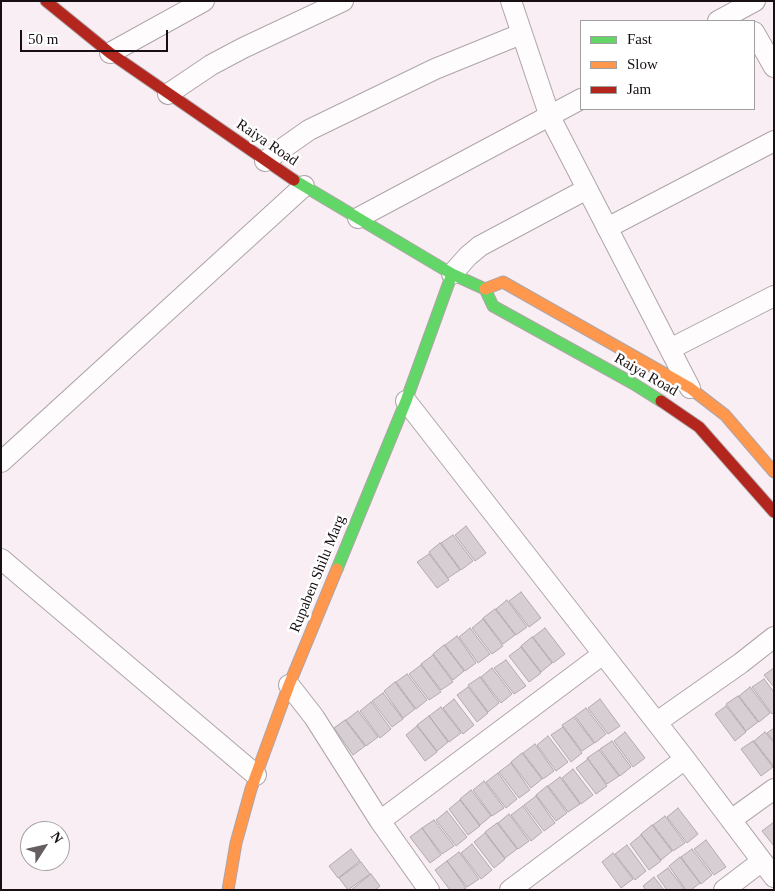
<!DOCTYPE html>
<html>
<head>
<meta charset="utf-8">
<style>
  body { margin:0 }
  #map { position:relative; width:775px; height:891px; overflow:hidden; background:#f8eef3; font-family:"Times New Roman",serif }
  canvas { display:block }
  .frame { position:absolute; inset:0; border:2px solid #170f13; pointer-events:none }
  .legend { position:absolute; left:580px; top:20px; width:175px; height:90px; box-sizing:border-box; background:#fff; border:1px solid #a29fa1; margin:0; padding:6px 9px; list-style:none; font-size:15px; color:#170f13 }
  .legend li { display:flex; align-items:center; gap:10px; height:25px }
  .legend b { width:25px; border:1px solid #a29fa1 }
  .north { position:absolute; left:20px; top:821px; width:50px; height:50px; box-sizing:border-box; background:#fff; border:1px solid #a29fa1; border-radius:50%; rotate:55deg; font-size:14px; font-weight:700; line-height:20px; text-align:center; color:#170f13 }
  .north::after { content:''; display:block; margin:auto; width:18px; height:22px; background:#665d61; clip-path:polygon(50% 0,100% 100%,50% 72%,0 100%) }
  .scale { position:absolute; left:20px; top:30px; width:148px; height:22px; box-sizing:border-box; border:2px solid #170f13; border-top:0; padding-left:6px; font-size:15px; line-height:18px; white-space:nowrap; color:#170f13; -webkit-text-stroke:4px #fff; paint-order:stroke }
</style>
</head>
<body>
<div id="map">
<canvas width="775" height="891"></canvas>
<div class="frame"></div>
<ul class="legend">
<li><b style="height:6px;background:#63d668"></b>Fast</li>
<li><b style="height:6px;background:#ff974d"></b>Slow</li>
<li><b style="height:6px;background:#b3261e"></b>Jam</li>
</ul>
<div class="north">N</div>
<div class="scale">50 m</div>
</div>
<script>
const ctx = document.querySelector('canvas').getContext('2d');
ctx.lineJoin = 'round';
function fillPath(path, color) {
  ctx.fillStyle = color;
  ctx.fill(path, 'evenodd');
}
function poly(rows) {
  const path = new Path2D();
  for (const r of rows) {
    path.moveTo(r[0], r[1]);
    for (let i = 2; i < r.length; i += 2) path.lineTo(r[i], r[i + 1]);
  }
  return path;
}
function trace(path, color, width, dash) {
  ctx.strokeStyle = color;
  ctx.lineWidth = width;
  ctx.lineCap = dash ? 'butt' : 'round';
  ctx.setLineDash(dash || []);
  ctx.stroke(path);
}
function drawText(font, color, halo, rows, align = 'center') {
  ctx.font = font + ' "Times New Roman",serif';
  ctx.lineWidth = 5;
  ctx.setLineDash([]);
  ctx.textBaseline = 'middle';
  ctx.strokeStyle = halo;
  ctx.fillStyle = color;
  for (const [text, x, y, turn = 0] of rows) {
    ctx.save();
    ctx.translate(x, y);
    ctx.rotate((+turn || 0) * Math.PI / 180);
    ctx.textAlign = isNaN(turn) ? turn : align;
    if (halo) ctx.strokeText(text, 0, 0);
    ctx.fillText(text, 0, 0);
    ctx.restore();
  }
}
const building = poly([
  [466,526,486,553,475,561,455,535,466,526],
  [453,535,473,561,461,570,441,543,453,535],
  [440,543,460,570,448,578,429,552,440,543],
  [429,554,449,580,437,588,417,562,429,554],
  [521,592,541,618,529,627,509,601,521,592],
  [507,600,527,627,516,635,496,609,507,600],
  [495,609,515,635,503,644,483,618,495,609],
  [483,619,503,646,492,654,472,628,483,619],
  [470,628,490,654,478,663,459,637,470,628],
  [545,628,565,654,553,663,533,637,545,628],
  [457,636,476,663,465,671,445,645,457,636],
  [532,637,552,663,541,672,521,646,532,637],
  [444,645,464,671,453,680,433,654,444,645],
  [521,647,541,673,529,682,509,656,521,647],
  [433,655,453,682,441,690,421,664,433,655],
  [506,660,526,686,514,694,494,668,506,660],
  [421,665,441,692,429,700,409,674,421,665],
  [492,668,512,694,501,703,481,677,492,668],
  [774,668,774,687,764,675,774,668],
  [407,674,427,700,416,709,396,682,407,674],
  [480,677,499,703,488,712,468,685,480,677],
  [764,679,774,692,774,712,772,714,752,687,764,679],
  [395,682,415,709,403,718,384,691,395,682],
  [468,687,488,713,477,722,457,695,468,687],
  [750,687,770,713,759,722,739,696,750,687],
  [383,693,403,719,392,727,372,701,383,693],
  [738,696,758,722,746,731,726,704,738,696],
  [454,699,474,725,463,734,443,708,454,699],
  [600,699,620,726,608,734,588,708,600,699],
  [371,702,391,729,380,738,360,711,371,702],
  [726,706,746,732,735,741,715,714,726,706],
  [441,707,461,733,449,742,429,716,441,707],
  [586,708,606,734,595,743,575,716,586,708],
  [358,711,378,737,366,746,346,720,358,711],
  [429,716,448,742,437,751,417,725,429,716],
  [574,717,594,743,582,751,562,725,574,717],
  [345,720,365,746,353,755,334,728,345,720],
  [417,726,437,752,425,761,406,735,417,726],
  [563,727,582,753,571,762,551,735,563,727],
  [774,728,774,741,767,733,774,728],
  [625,732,645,758,633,767,614,741,625,732],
  [765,732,774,743,774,767,754,741,765,732],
  [548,736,568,762,556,771,537,745,548,736],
  [612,741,631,767,620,776,600,749,612,741],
  [753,741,773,767,761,776,741,749,753,741],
  [535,744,554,771,543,779,523,753,535,744],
  [599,750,619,776,607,784,587,758,599,750],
  [522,753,542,779,531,788,511,762,522,753],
  [588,759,607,786,596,794,576,768,588,759],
  [511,763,530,790,519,798,499,772,511,763],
  [573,769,593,795,581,804,562,778,573,769],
  [498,773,517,799,506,808,486,782,498,773],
  [560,777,580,804,568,812,548,786,560,777],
  [484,781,504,808,492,816,473,790,484,781],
  [547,786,567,813,556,821,536,795,547,786],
  [471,790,491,816,480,825,460,799,471,790],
  [536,796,555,823,544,831,524,805,536,796],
  [460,800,480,826,468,835,449,809,460,800],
  [523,806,542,832,531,841,511,815,523,806],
  [678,808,698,834,687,843,667,817,678,808],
  [447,811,467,837,456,846,436,820,447,811],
  [509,814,529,841,518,849,498,823,509,814],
  [665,816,685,843,673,851,653,825,665,816],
  [434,820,454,846,442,854,422,828,434,820],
  [774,822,774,846,762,831,774,822],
  [497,823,517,849,505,858,485,832,497,823],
  [652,825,672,851,661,860,641,834,652,825],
  [422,828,441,855,430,863,410,837,422,828],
  [485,833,505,859,494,868,474,842,485,833],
  [641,835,661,861,649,870,630,844,641,835],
  [706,840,726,867,714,875,694,849,706,840],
  [472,844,492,870,481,879,461,853,472,844],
  [627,845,646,871,635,880,615,854,627,845],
  [351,849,360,861,338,878,329,866,351,849],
  [692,849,712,875,701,884,681,857,692,849],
  [459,852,479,879,467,887,447,861,459,852],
  [613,853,633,879,621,888,602,862,613,853],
  [680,857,700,883,691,890,686,890,669,866,680,857],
  [447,861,466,888,463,890,450,890,435,870,447,861],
  [361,862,370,874,348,890,339,878,361,862],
  [668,868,685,890,667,890,657,876,668,868],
  [371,874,380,886,375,890,351,890,371,874],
  [654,877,664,890,646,890,643,886,654,877]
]);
fillPath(building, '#d6ced2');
trace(building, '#b2aaae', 1);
const street = poly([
  [511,1,550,117,690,388],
  [718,21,755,1],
  [754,32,774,67],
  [110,53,204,1],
  [168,94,211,65,243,48,343,1],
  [265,161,309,130,435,69,521,34],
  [358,218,581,99],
  [607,228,774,141],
  [452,274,468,256,480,246,587,189],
  [670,349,774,296],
  [406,401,685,759,774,877],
  [1,462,304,186],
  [1,559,256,775],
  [289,685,314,717,380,821,429,890],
  [657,722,741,663,774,637],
  [731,820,774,789],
  [380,821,603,654],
  [510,890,685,759],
  [724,890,762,861]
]);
const fast = poly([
  [294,180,452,274,485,289,493,306,634,384,661,401],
  [337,569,406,401,452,274]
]);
const slow = poly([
  [485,289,503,282,690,388,725,415,774,472],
  [228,890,236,843,251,789,289,685,337,569]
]);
const jam = poly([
  [46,1,110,53,294,180],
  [661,401,699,427,774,512]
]);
trace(street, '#aea5a9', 22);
trace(fast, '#aea5a9', 13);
trace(slow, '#aea5a9', 13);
trace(jam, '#aea5a9', 13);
trace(street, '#fefcfd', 20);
trace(fast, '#63d668', 11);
trace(slow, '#ff974d', 11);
trace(jam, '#b3261e', 11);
drawText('15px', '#170f13', '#fff', [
  ["Raiya Road",267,143,34],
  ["Raiya Road",646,375,30],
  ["Rupaben Shilu Marg",318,574,-68]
]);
</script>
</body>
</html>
